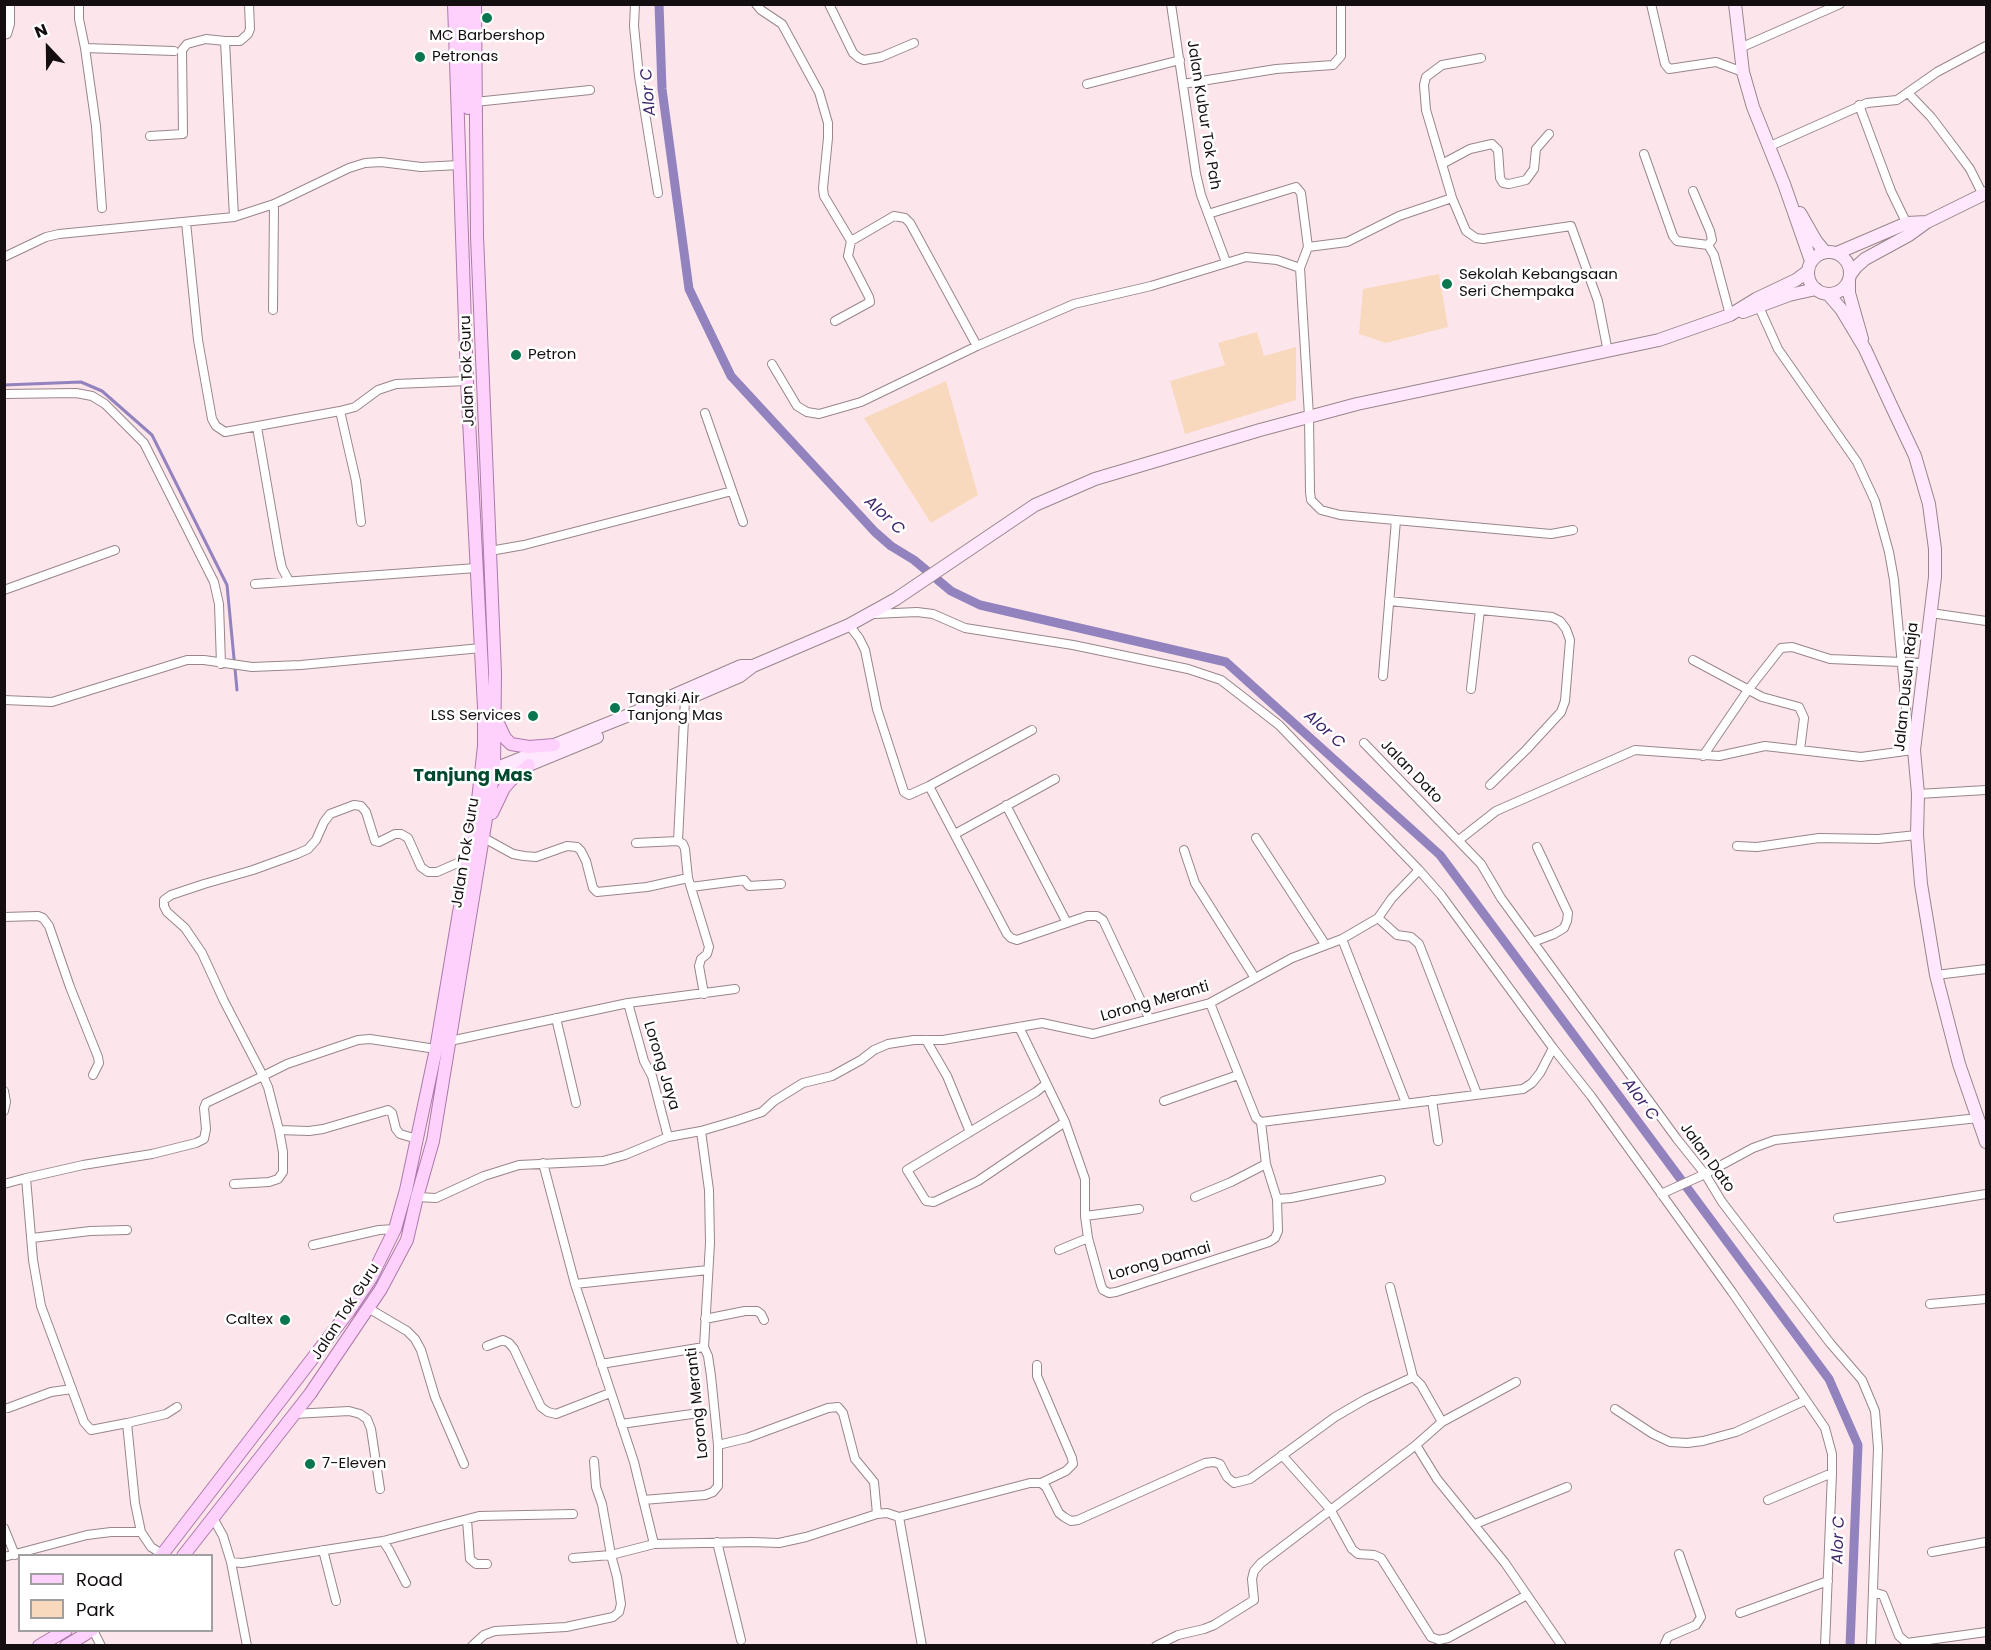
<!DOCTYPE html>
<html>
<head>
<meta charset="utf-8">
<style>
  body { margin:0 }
  #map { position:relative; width:1991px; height:1650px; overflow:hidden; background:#fce6ec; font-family:Poppins,sans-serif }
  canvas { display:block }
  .frame { position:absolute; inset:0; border:6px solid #150e10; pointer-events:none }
  .legend { position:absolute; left:18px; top:1554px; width:195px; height:78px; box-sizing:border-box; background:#fff; border:2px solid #a19f9f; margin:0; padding:8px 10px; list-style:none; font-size:18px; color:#150e10 }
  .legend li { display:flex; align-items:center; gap:12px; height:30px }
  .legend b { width:30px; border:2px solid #a19f9f }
  .north { position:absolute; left:18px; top:18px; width:60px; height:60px; -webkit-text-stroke:4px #fff; paint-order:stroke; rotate:338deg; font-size:16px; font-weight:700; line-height:24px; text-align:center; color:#150e10 }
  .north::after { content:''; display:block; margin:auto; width:21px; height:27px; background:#150e10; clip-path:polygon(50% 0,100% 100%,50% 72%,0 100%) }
</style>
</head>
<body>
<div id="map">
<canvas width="1991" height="1650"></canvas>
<div class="frame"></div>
<ul class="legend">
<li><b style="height:8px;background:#fed1fd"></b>Road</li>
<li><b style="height:16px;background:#f8d9bd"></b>Park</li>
</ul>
<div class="north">N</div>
</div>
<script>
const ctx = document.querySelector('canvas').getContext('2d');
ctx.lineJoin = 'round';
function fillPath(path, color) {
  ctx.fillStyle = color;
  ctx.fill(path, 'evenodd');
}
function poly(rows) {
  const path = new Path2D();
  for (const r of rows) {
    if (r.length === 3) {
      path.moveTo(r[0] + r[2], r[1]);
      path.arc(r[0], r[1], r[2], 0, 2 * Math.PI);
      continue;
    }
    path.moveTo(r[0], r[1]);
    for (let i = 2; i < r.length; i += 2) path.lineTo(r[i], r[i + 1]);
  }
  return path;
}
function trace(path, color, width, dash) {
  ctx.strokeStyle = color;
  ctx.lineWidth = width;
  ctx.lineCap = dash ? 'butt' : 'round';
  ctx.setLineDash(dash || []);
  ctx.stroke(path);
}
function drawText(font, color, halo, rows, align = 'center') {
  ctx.font = font + ' Poppins,sans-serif';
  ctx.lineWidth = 5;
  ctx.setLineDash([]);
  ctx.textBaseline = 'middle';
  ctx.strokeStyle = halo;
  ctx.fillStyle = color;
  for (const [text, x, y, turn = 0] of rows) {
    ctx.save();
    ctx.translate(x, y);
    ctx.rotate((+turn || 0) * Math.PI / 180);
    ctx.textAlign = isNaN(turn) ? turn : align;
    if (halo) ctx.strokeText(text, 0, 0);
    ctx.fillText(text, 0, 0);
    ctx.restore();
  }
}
fillPath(poly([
  [1439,274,1448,327,1386,343,1359,334,1363,289],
  [1257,332,1264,356,1296,347,1296,400,1185,434,1170,381,1225,365,1218,343],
  [946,381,978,495,931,523,864,418]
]), '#f8d9bd');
trace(poly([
  [4,385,81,382,102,391,152,435,227,585,237,690]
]), '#9283be', 3);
trace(poly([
  [659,4,662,89,689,289,731,376,875,532,891,546,914,560,951,591,980,605,1226,662,1440,855,1829,1379,1858,1445,1850,1646]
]), '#9283be', 9);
const street = poly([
  [79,4,79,19,85,48,96,126,102,208],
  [635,4,634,26,639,76,658,193],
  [756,4,761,10,782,24,819,92,828,123,828,138,823,188,824,196,851,241],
  [829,4,853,53,859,58,864,60,881,57,914,43],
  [1171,4,1196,174,1201,195,1226,262],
  [1651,4,1665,64,1669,69,1716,62,1743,72],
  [4,35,7,34,10,24,10,4],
  [85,48,174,51],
  [1740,48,1840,4],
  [1087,84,1180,60],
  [1183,84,1276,69,1333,65,1341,56,1341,4],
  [1908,93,1931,117,1956,150,1970,169,1983,195],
  [475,102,590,90],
  [1859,105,1891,191,1907,224],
  [150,136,183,134,182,50,187,44,206,39,225,41],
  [1768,147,1867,103,1897,100,1937,72,1986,46],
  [1644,154,1673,236,1677,241,1708,245,1714,255,1730,315],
  [1442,164,1470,149,1492,144,1498,150,1500,178,1503,183,1509,184,1526,180,1534,169,1536,149,1549,134],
  [1693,191,1710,231,1712,240,1708,245],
  [1452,198,1426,110,1424,85,1426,77,1442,65,1481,58],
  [1208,214,1296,187,1301,193,1308,247],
  [234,217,225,41,240,41,248,34,250,29,249,4],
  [186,222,198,340,212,419,216,426,225,432,340,411,355,407,378,390,396,384,467,381],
  [4,257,46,237,59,234,234,217,274,204,349,168,365,163,381,162,421,167,459,165],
  [1759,307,1778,349,1857,462,1875,501,1889,552,1894,580,1910,751],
  [273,310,274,204],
  [835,321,870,302,869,297,848,256,851,241,894,216,905,218,910,223,977,346],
  [772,364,797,406,807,412,819,414,861,402,977,346,1074,304,1151,286,1246,257,1277,260,1300,268],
  [4,394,76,393,92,396,105,404,144,443,214,582,219,604,221,664],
  [340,411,356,481,361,522],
  [705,413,743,522],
  [257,427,279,554,282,568,289,581],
  [1573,530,1551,534,1340,515,1321,510,1311,500,1310,492,1309,416,1300,268,1308,247,1347,242,1399,216,1452,198,1466,231,1476,238,1483,239,1571,226,1598,301,1608,352],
  [490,551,524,545,732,491],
  [255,584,476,568],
  [4,590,115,550],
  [1389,601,1552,617,1560,621,1566,629,1570,640,1565,701,1561,712,1526,750,1490,785],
  [1931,613,1986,621],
  [874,614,917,612,933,614,965,628,1073,645,1188,669,1221,680,1279,725,1419,870,1441,895,1553,1048,1591,1096,1732,1292,1825,1428,1832,1454,1832,1473,1825,1646],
  [849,625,859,638,865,650,877,709,904,792,909,795,929,786,1032,730],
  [1693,660,1762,697,1799,707,1804,718,1800,750],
  [1383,676,1396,520],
  [1471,689,1480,610],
  [4,700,52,702,187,660,204,660,252,667,301,665,481,648],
  [1364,743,1481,864,1501,898,1677,1139,1705,1174,1722,1202,1830,1343,1862,1380,1875,1411,1878,1448,1871,1646],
  [1703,756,1748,690,1781,648,1792,647,1830,659,1925,663],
  [929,786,1007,934,1011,938,1017,940,1087,916,1097,916,1103,920,1149,1018],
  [1918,794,1986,790],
  [1006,805,1067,923],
  [955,834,1055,779],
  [484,838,513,854,524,856,536,857,567,846,577,847,581,851,586,861,593,888,597,892,647,887,688,878,685,849,683,844,678,841,636,843],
  [1256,838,1325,944],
  [1459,840,1496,811,1635,750,1719,756,1765,746,1861,757,1913,750],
  [678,841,685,699],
  [1737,846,1757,847,1819,838,1878,839,1917,835],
  [1184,850,1195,883,1255,978],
  [688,878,709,947,707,954,701,959,699,966,704,994],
  [691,887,744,880,749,886,781,884],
  [4,917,38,916,43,918,49,926,70,987,98,1057,99,1063,93,1075],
  [1378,918,1397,935,1411,937,1419,944,1477,1094],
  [1342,939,1406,1103],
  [1533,942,1554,934,1564,928,1567,921,1568,913,1537,847],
  [1936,975,1986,969],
  [628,1003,644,1061,652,1076,668,1137],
  [1210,1003,1256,1118,1261,1122,1523,1089,1532,1083,1540,1073,1553,1048],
  [556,1018,576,1103],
  [1019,1027,1065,1122,1085,1179,1085,1216,1088,1238,1101,1285,1103,1290,1109,1293,1116,1292,1269,1242,1275,1238,1278,1231,1277,1199,1266,1164,1261,1122],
  [926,1040,947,1076,970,1132],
  [450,1041,628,1003,735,989],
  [436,1049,370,1039,358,1040,287,1064,263,1076,224,1001,202,953,185,928,167,912,164,906,164,900,171,895,204,884,253,870,297,854,308,849,316,840,324,822,330,814,354,805,361,806,366,812,375,841,379,842,395,834,401,834,408,838,421,867,428,872,437,872,469,858],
  [1046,1084,1036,1092,907,1170,926,1201,934,1202,978,1181,1065,1122],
  [4,1091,6,1102,4,1111],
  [1432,1100,1438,1141],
  [1164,1101,1238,1075],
  [279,1130,309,1131,323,1129,388,1110,392,1113,396,1129,400,1134,417,1139],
  [543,1163,575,1284,634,1462,654,1544],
  [26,1178,83,1165,152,1154,196,1143,204,1139,206,1129,204,1108,206,1103,263,1076,268,1087,279,1130,283,1152,283,1172,278,1179,269,1182,234,1184],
  [4,1184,26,1178,33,1260,41,1306,84,1422,91,1430,127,1423,135,1503,141,1532],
  [1661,1194,1705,1174,1753,1148,1775,1140,1978,1118],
  [417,1197,436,1198,484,1176,519,1165,603,1161,625,1155,668,1137,701,1131,735,1121,762,1112,774,1101,803,1083,832,1076,861,1060,874,1050,888,1044,914,1040,943,1040,1042,1023,1093,1034,1210,1003,1292,958,1342,939,1378,918,1392,898,1419,870],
  [1195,1197,1231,1182,1266,1164],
  [1277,1199,1291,1198,1381,1180],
  [1085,1216,1139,1209],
  [1838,1218,1986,1194],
  [32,1238,90,1231,127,1230],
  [313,1245,379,1230,395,1229],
  [1059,1250,1088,1238],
  [575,1284,708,1270],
  [1390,1287,1413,1377,1421,1385,1442,1422,1416,1445,1437,1479,1505,1563,1562,1646],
  [1930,1304,1986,1299],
  [368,1308,407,1331,415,1339,421,1350,435,1397,464,1464],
  [705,1319,745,1311,757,1311,761,1314,764,1320],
  [487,1346,503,1340,509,1343,514,1349,541,1407,548,1412,556,1414,610,1393],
  [601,1364,704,1347],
  [1037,1365,1037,1376,1072,1458,1073,1464,1066,1471,1041,1483],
  [8,1408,51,1392,72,1389],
  [1615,1409,1653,1434,1670,1442,1687,1443,1703,1441,1736,1432,1806,1400],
  [294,1414,349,1411,360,1414,367,1419,371,1429,380,1489],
  [1442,1422,1516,1382],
  [127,1423,166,1414,177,1407],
  [621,1424,692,1414],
  [718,1445,747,1438,828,1408,838,1407,843,1413,855,1459,874,1482,877,1514],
  [1282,1455,1330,1509,1352,1549,1358,1554,1374,1555,1381,1558,1431,1637,1439,1640,1448,1638,1527,1595],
  [643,1500,705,1495,713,1492,718,1486,718,1445,711,1376,708,1356,704,1347,710,1243,709,1190,701,1131],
  [1768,1500,1832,1473],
  [899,1517,922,1646],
  [213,1518,223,1536,231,1562,247,1646],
  [467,1520,470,1559,476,1564,487,1564],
  [1475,1524,1567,1487],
  [4,1528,15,1555],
  [383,1541,389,1550,406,1583],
  [717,1542,741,1640],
  [323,1550,336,1601],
  [1932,1552,1986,1542],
  [4,1557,87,1535,111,1532,141,1532,151,1547,162,1554],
  [573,1558,611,1555,654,1544,751,1542,779,1543,806,1537,877,1514,887,1513,899,1517,1030,1483,1041,1483,1046,1487,1059,1513,1064,1517,1071,1521,1078,1520,1205,1463,1214,1462,1220,1464,1227,1477,1234,1483,1250,1479,1335,1417,1366,1399,1413,1377],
  [231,1562,242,1563,383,1541,479,1516,573,1514],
  [1873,1592,1883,1595,1899,1636,1907,1643,1986,1632],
  [1740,1613,1828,1581],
  [93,1630,101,1646],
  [472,1646,484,1635,495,1631,566,1627,613,1617,619,1612,621,1604,617,1577,611,1555,602,1504,596,1487,594,1461],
  [1156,1646,1178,1635,1204,1629,1214,1625,1254,1600,1252,1579,1254,1571,1261,1563,1416,1445],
  [1664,1646,1668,1637,1696,1625,1701,1617,1679,1554]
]);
const secondary = poly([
  [1735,4,1743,72,1753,107,1784,184,1811,261],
  [1800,213,1816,241,1825,252],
  [1829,273,21],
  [1837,253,1907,223,1926,222],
  [1850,275,1856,267,1865,259,1909,235,1927,222,1986,193],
  [1849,281,1849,293,1862,339],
  [1828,294,1841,309,1865,349,1890,403,1915,456,1929,504,1935,549,1935,577,1914,750,1918,794,1917,835,1921,884,1936,975,1959,1064,1986,1142],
  [1743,312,1789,295,1816,289],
  [696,695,740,676,753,666],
  [482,774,624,717,741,666,753,666,849,625,896,599,1035,505,1095,479,1260,430,1357,404,1659,340,1730,315,1756,299,1796,280,1808,271],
  [485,783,597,737]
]);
const primary = poly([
  [465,4,468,108],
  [497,721,505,738,511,744,529,747,554,745],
  [492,813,504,788,511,780,529,765],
  [161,1556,349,1311,371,1278,395,1229,406,1190,436,1049,478,800,484,746,484,708,467,381,454,4],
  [183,1556,310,1394,381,1289,407,1240,417,1197,433,1141,494,770,495,673,477,236,475,4],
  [39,1646,66,1630],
  [66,1646,92,1630]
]);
trace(street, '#99858a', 10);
trace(secondary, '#99858a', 14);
trace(primary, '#ac79a9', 14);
trace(street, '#fff', 8);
trace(secondary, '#ffe8fe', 12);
trace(primary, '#fed1fd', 12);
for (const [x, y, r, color] of [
  [487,18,6,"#0b764f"],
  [420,57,6,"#0b764f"],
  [1447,284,6,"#0b764f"],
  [516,355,6,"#0b764f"],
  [615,708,6,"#0b764f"],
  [533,716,6,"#0b764f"],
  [285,1320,6,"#0b764f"],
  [310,1464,6,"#0b764f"]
]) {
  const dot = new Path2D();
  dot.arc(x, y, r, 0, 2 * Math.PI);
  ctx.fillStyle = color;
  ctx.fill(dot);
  trace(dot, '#fff', 2);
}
drawText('15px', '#150e10', '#fff', [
  ["MC Barbershop",487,36,"center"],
  ["Petronas",432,57],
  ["Sekolah Kebangsaan",1459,275],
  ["Seri Chempaka",1459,292],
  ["Petron",528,355],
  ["Tangki Air",627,699],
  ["Tanjong Mas",627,716],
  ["LSS Services",521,716,"right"],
  ["Caltex",273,1320,"right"],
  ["7-Eleven",322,1464]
], 'left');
drawText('15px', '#150e10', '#fff', [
  ["Jalan Kubur Tok Pah",1203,115,81],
  ["Jalan Tok Guru",468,371,-92],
  ["Jalan Dusun Raja",1907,687,-84],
  ["Jalan Dato",1411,772,46],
  ["Jalan Tok Guru",466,853,-81],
  ["Lorong Meranti",1155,1002,-16],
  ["Lorong Jaya",661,1066,73],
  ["Jalan Dato",1707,1158,54],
  ["Lorong Damai",1160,1262,-16],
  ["Jalan Tok Guru",346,1312,-57],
  ["Lorong Meranti",698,1403,-96]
]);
drawText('italic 16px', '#3e256c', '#fff', [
  ["Alor C",649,92,-95],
  ["Alor C",884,516,43],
  ["Alor C",1324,730,42],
  ["Alor C",1640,1100,53],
  ["Alor C",1839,1540,-88]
]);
drawText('bold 18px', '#00492f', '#fff', [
  ["Tanjung Mas",473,776]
]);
</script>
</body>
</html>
